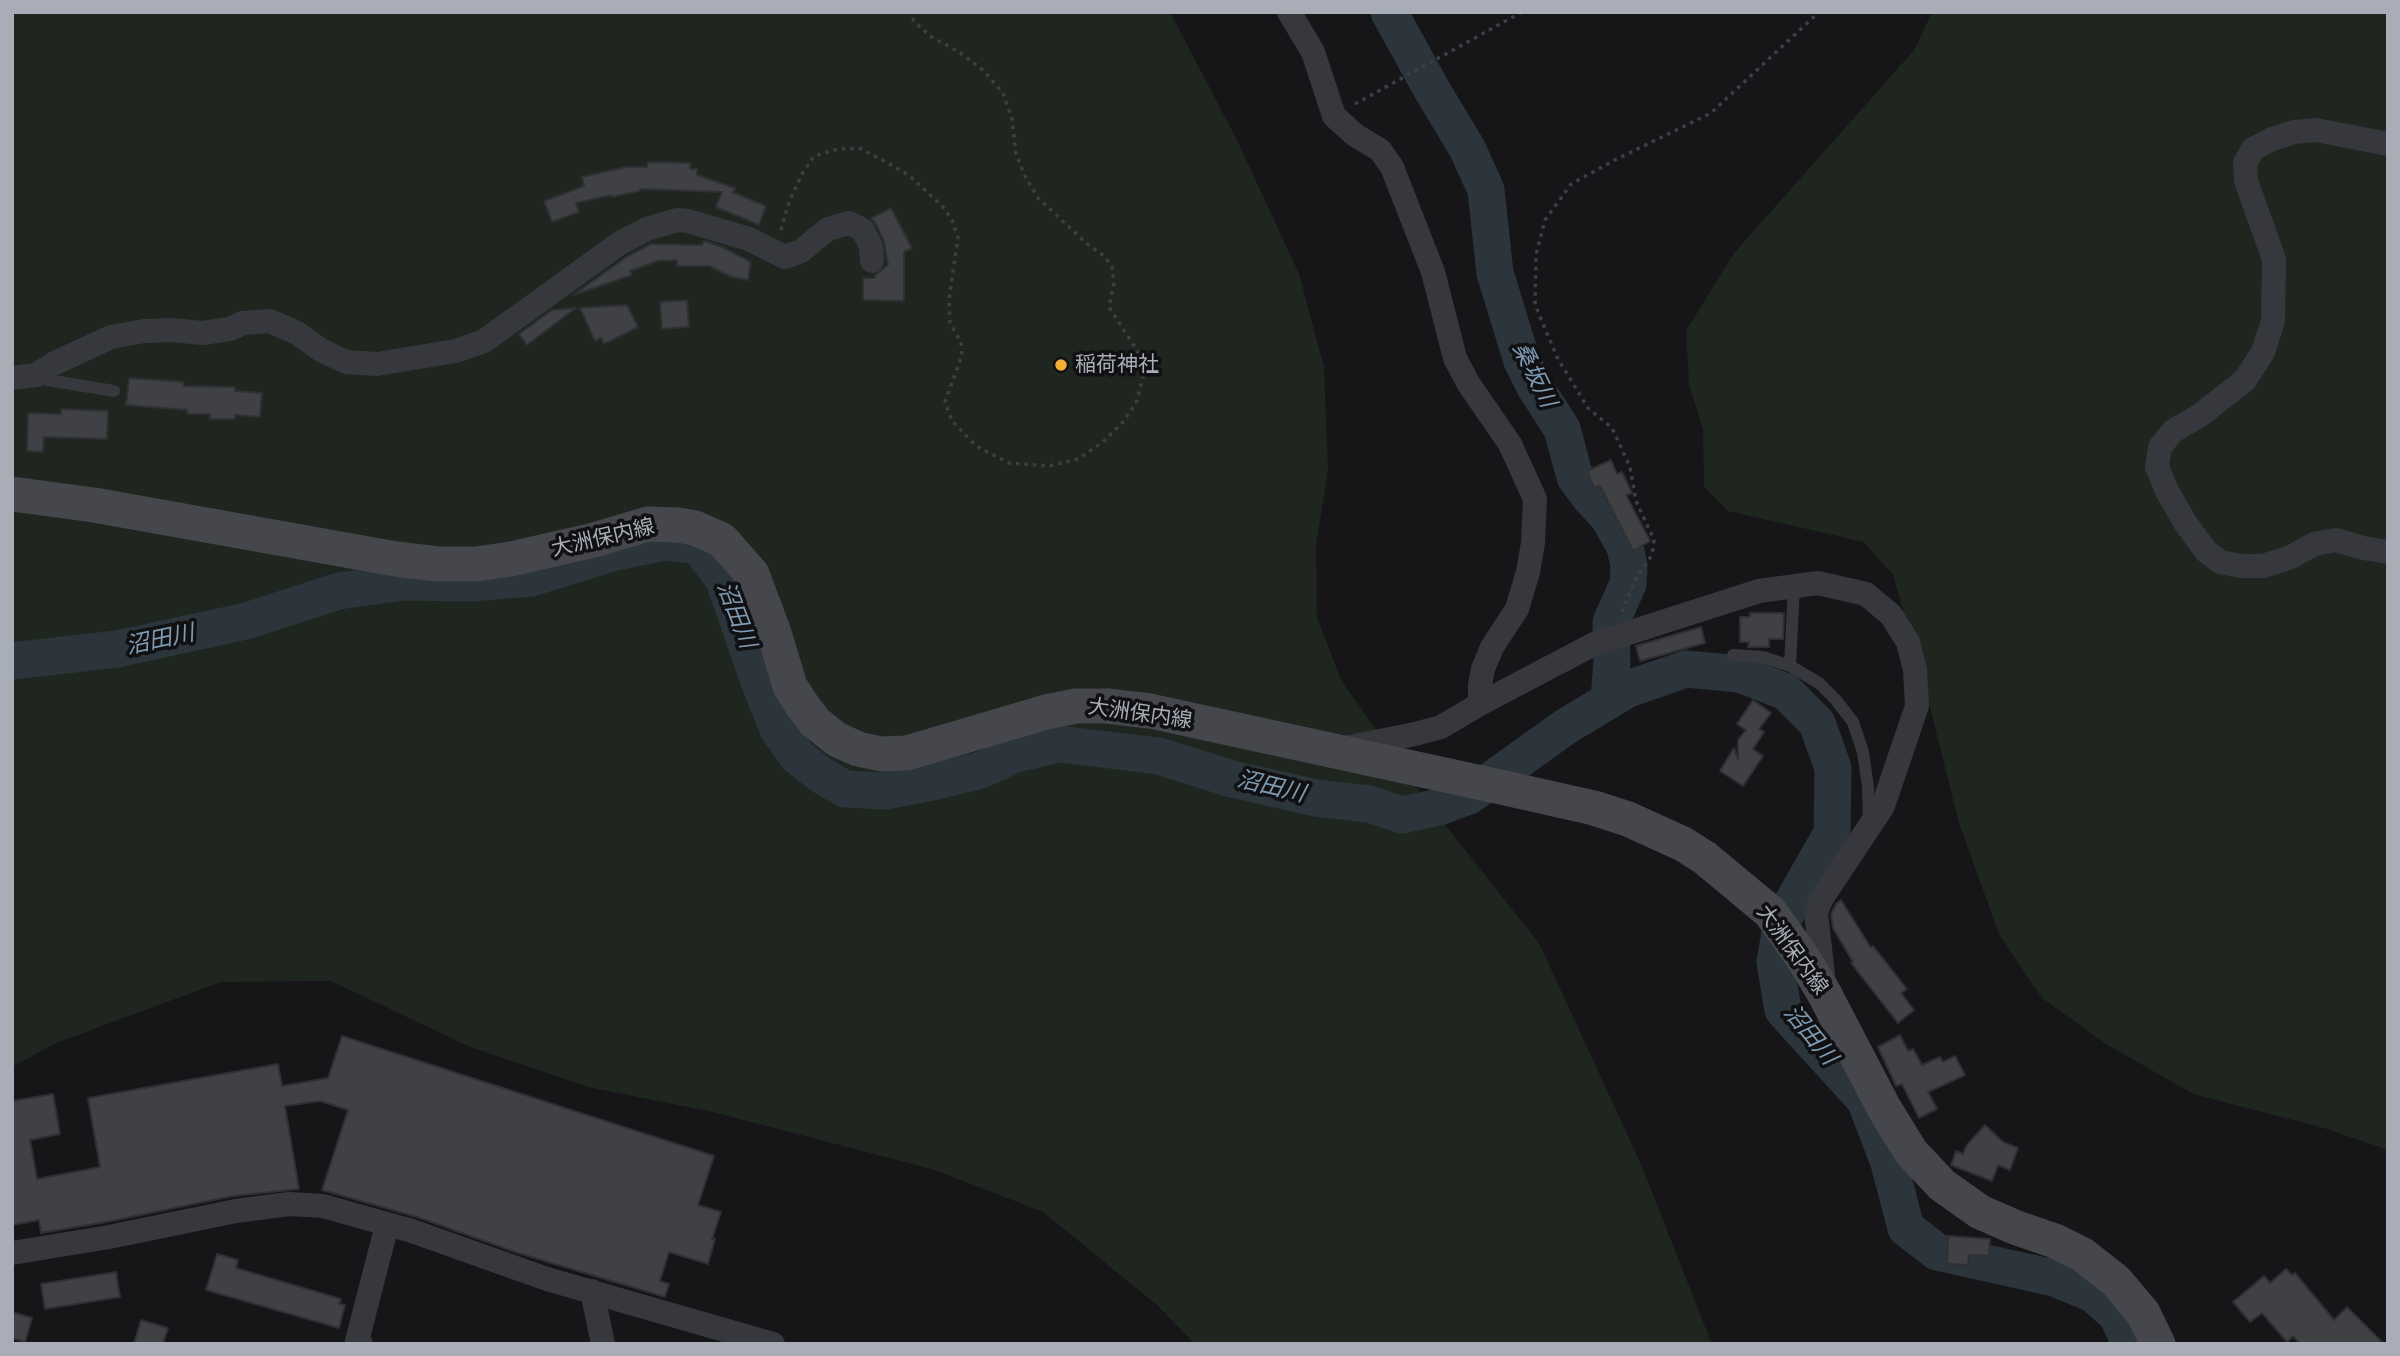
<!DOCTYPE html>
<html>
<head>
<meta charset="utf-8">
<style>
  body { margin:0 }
  #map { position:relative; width:2400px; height:1356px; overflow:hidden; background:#161618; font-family:Cabin,sans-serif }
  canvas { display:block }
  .frame { position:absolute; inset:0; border:14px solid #a8adb8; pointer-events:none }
</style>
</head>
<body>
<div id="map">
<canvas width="2400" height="1356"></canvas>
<div class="frame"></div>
</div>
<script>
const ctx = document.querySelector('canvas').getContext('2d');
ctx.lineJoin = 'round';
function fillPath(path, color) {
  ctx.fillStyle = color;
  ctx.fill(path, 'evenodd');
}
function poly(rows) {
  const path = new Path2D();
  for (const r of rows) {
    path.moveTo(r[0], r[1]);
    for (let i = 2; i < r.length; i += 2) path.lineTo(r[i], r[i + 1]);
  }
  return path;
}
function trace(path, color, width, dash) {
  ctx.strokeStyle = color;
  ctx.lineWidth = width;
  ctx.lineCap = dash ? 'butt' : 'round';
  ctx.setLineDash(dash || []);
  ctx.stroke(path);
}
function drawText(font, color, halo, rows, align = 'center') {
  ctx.font = font + ' Cabin,"Noto Sans JP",sans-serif';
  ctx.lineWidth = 7;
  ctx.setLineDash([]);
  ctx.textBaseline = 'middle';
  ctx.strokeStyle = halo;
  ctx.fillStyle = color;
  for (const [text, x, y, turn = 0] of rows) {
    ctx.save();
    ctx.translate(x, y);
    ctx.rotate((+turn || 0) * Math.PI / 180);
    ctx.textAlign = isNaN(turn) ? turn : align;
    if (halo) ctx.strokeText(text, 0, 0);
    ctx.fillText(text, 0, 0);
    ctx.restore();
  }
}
fillPath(poly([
  [12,12,1170,12,1238,142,1299,274,1324,367,1328,470,1316,545,1317,617,1341,680,1430,806,1539,943,1640,1162,1712,1344,1195,1344,1157,1305,1043,1212,935,1170,713,1112,588,1087,468,1046,331,981,221,982,56,1043,12,1067],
  [1932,12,2388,12,2388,1150,2324,1128,2193,1094,2106,1044,2042,998,1999,934,1959,823,1920,667,1893,575,1864,542,1728,511,1704,487,1703,429,1689,384,1686,331,1734,253,1915,49]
]), '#1e261f');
trace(poly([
  [1389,12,1432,90,1467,148,1486,190,1495,273,1522,361,1535,387,1562,429,1575,477,1588,495,1609,518,1625,547,1629,566,1628,584,1611,622,1612,661,1609,700],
  [12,661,117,649,246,621,339,591,402,582,471,583,531,578,615,552,664,542,698,546,723,578,759,681,778,729,798,757,821,775,845,789,885,791,932,782,981,770,1016,754,1059,744,1159,756,1232,779,1316,798,1369,804,1402,815,1439,807,1469,796,1565,727,1628,689,1686,669,1740,674,1786,692,1817,723,1833,768,1832,833,1782,921,1775,962,1783,1010,1865,1100,1889,1163,1906,1228,1937,1252,2054,1278,2093,1294,2117,1315,2130,1344]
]), '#2c353c', 37);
const building = poly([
  [648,162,690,163,690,169,697,169,697,175,735,188,734,192,732,192,766,206,759,225,716,207,722,192,640,189,640,191,612,197,612,195,576,203,579,212,552,222,544,201,584,186,582,177,626,167,647,167,648,162],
  [891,208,912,248,904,252,904,301,863,300,863,278,875,278,875,275,888,265,884,241,876,224,871,218,891,208],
  [704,241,720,246,751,262,748,280,731,277,709,266,677,266,677,260,658,261,630,271,632,275,573,295,628,256,651,244,702,245,704,241],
  [687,300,689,327,662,329,660,302,687,300],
  [627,305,638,327,604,344,601,338,595,341,580,308,627,305],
  [576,308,527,345,519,334,552,310,576,308],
  [129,378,184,382,183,386,235,387,235,391,262,393,260,417,235,415,235,419,210,419,210,414,187,414,187,410,126,405,129,378],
  [61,409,108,411,107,439,44,437,43,452,27,451,28,413,61,414,61,409],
  [1611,460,1617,474,1622,472,1632,493,1626,495,1650,541,1633,551,1600,486,1594,488,1587,471,1611,460],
  [1750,613,1784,613,1783,639,1769,639,1769,647,1748,647,1749,642,1740,642,1740,617,1750,617,1750,613],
  [1701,627,1705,643,1640,661,1636,646,1701,627],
  [1753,700,1771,713,1759,729,1764,732,1753,749,1763,756,1743,786,1720,771,1734,748,1738,760,1738,740,1746,730,1737,724,1753,700],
  [1841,900,1871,948,1873,946,1907,989,1901,993,1914,1010,1898,1023,1851,963,1853,962,1833,928,1831,914,1836,904,1841,900],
  [1900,1035,1908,1051,1913,1049,1922,1065,1940,1057,1943,1062,1955,1056,1965,1075,1928,1092,1937,1109,1919,1118,1902,1084,1896,1086,1878,1047,1900,1035],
  [342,1036,714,1156,698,1205,721,1212,712,1239,715,1239,708,1264,669,1252,660,1281,669,1284,665,1297,518,1253,417,1217,322,1190,348,1110,320,1101,285,1106,299,1189,233,1196,106,1222,41,1233,39,1220,12,1225,12,1101,53,1094,60,1134,30,1140,37,1179,100,1167,88,1098,278,1064,282,1086,328,1078,342,1036],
  [1985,1125,2003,1142,2018,1148,2010,1170,1998,1165,1992,1181,1951,1165,1956,1151,1963,1154,1967,1145,1985,1125],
  [1948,1236,1990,1239,1989,1256,1969,1255,1968,1265,1947,1264,1948,1236],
  [217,1254,238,1260,236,1268,341,1299,339,1304,345,1305,339,1328,206,1290,217,1254],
  [2286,1269,2292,1275,2295,1273,2334,1320,2347,1307,2384,1344,2300,1344,2293,1336,2287,1342,2262,1313,2250,1322,2233,1302,2264,1276,2270,1283,2286,1269],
  [116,1272,120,1297,45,1309,41,1284,116,1272],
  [12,1312,32,1318,25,1342,12,1338,12,1312],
  [141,1320,168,1328,163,1344,134,1344,141,1320]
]);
fillPath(building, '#404145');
trace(building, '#303034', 2);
trace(poly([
  [854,12,854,13],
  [1355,104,1522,12],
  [781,230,789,202,802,174,814,156,838,149,859,148,888,163,910,176,942,206,952,220,958,238,949,299,950,323,961,342,962,355,945,402,952,421,976,446,1009,463,1049,466,1078,459,1103,442,1123,422,1136,403,1143,377,1140,355,1109,307,1114,283,1112,267,1104,256,1086,243,1038,198,1025,176,1016,154,1012,119,1003,93,983,70,959,52,930,36,914,21,910,12],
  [1622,612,1636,578,1652,555,1654,540,1636,501,1630,467,1612,428,1588,408,1558,359,1535,305,1536,254,1545,220,1571,184,1615,160,1711,113,1819,12]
]), '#3d3f44', 3.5, [3.5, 5]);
trace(poly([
  [36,375,47,380,114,391],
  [1733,655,1763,657,1790,666,1819,683,1836,700,1853,722,1863,752,1868,787,1869,822],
  [1790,666,1794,586]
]), '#37383d', 12);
trace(poly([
  [1289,12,1313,52,1334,116,1355,135,1380,150,1392,167,1433,272,1455,358,1468,383,1510,444,1535,499,1533,543,1528,572,1517,609,1492,647,1483,669,1480,685,1480,704],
  [2388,144,2316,130,2294,132,2272,139,2253,149,2245,163,2246,181,2274,259,2273,321,2263,352,2245,380,2199,416,2173,431,2160,447,2157,467,2167,491,2186,524,2206,551,2220,562,2241,566,2263,566,2291,557,2314,544,2336,540,2363,548,2388,552],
  [12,378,36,375,53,364,111,337,144,331,172,330,202,333,230,329,243,323,270,321,297,333,321,350,346,362,377,364,456,351,484,341,620,243,647,229,677,220,688,221,749,239,785,257,801,251,828,229,849,223,863,230,871,247,872,261],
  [1340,749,1415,734,1441,727,1480,704,1594,644,1759,591,1818,583,1866,594,1891,615,1908,642,1915,670,1917,706,1883,806,1822,898,1816,912,1824,984],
  [12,1253,109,1237,236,1211,289,1204,323,1206,412,1231,547,1279,773,1344],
  [592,1291,603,1344],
  [361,1344,357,1341,387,1225]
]), '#37383d', 24);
trace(poly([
  [12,494,94,505,396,559,438,564,476,564,511,559,594,540,648,524,678,525,695,528,722,540,752,574,774,633,790,686,802,705,815,722,836,739,858,749,881,754,907,753,1046,712,1076,706,1107,706,1150,711,1505,788,1594,808,1628,819,1683,844,1705,858,1770,912,1803,958,1824,993,1884,1108,1911,1152,1942,1185,1980,1212,2017,1228,2055,1241,2083,1255,2116,1281,2143,1313,2158,1344]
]), '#45474d', 35);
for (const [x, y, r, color] of [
  [1061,365,7,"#f2b134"]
]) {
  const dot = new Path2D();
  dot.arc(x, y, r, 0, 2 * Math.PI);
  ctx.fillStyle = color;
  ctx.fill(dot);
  trace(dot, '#111113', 2.5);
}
drawText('21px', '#a8adb8', '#111113', [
  ["稲荷神社",1075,365]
], 'left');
drawText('21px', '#a8adb8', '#111113', [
  ["大洲保内線",603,538,-13],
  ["大洲保内線",1140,714,8],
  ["大洲保内線",1792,950,54]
]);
drawText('italic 23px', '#7f9bb3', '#111113', [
  ["桑坂川",1534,375,64],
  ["沼田川",736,615,69],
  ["沼田川",160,640,-12],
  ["沼田川",1271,787,13],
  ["沼田川",1810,1035,51]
]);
</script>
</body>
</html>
